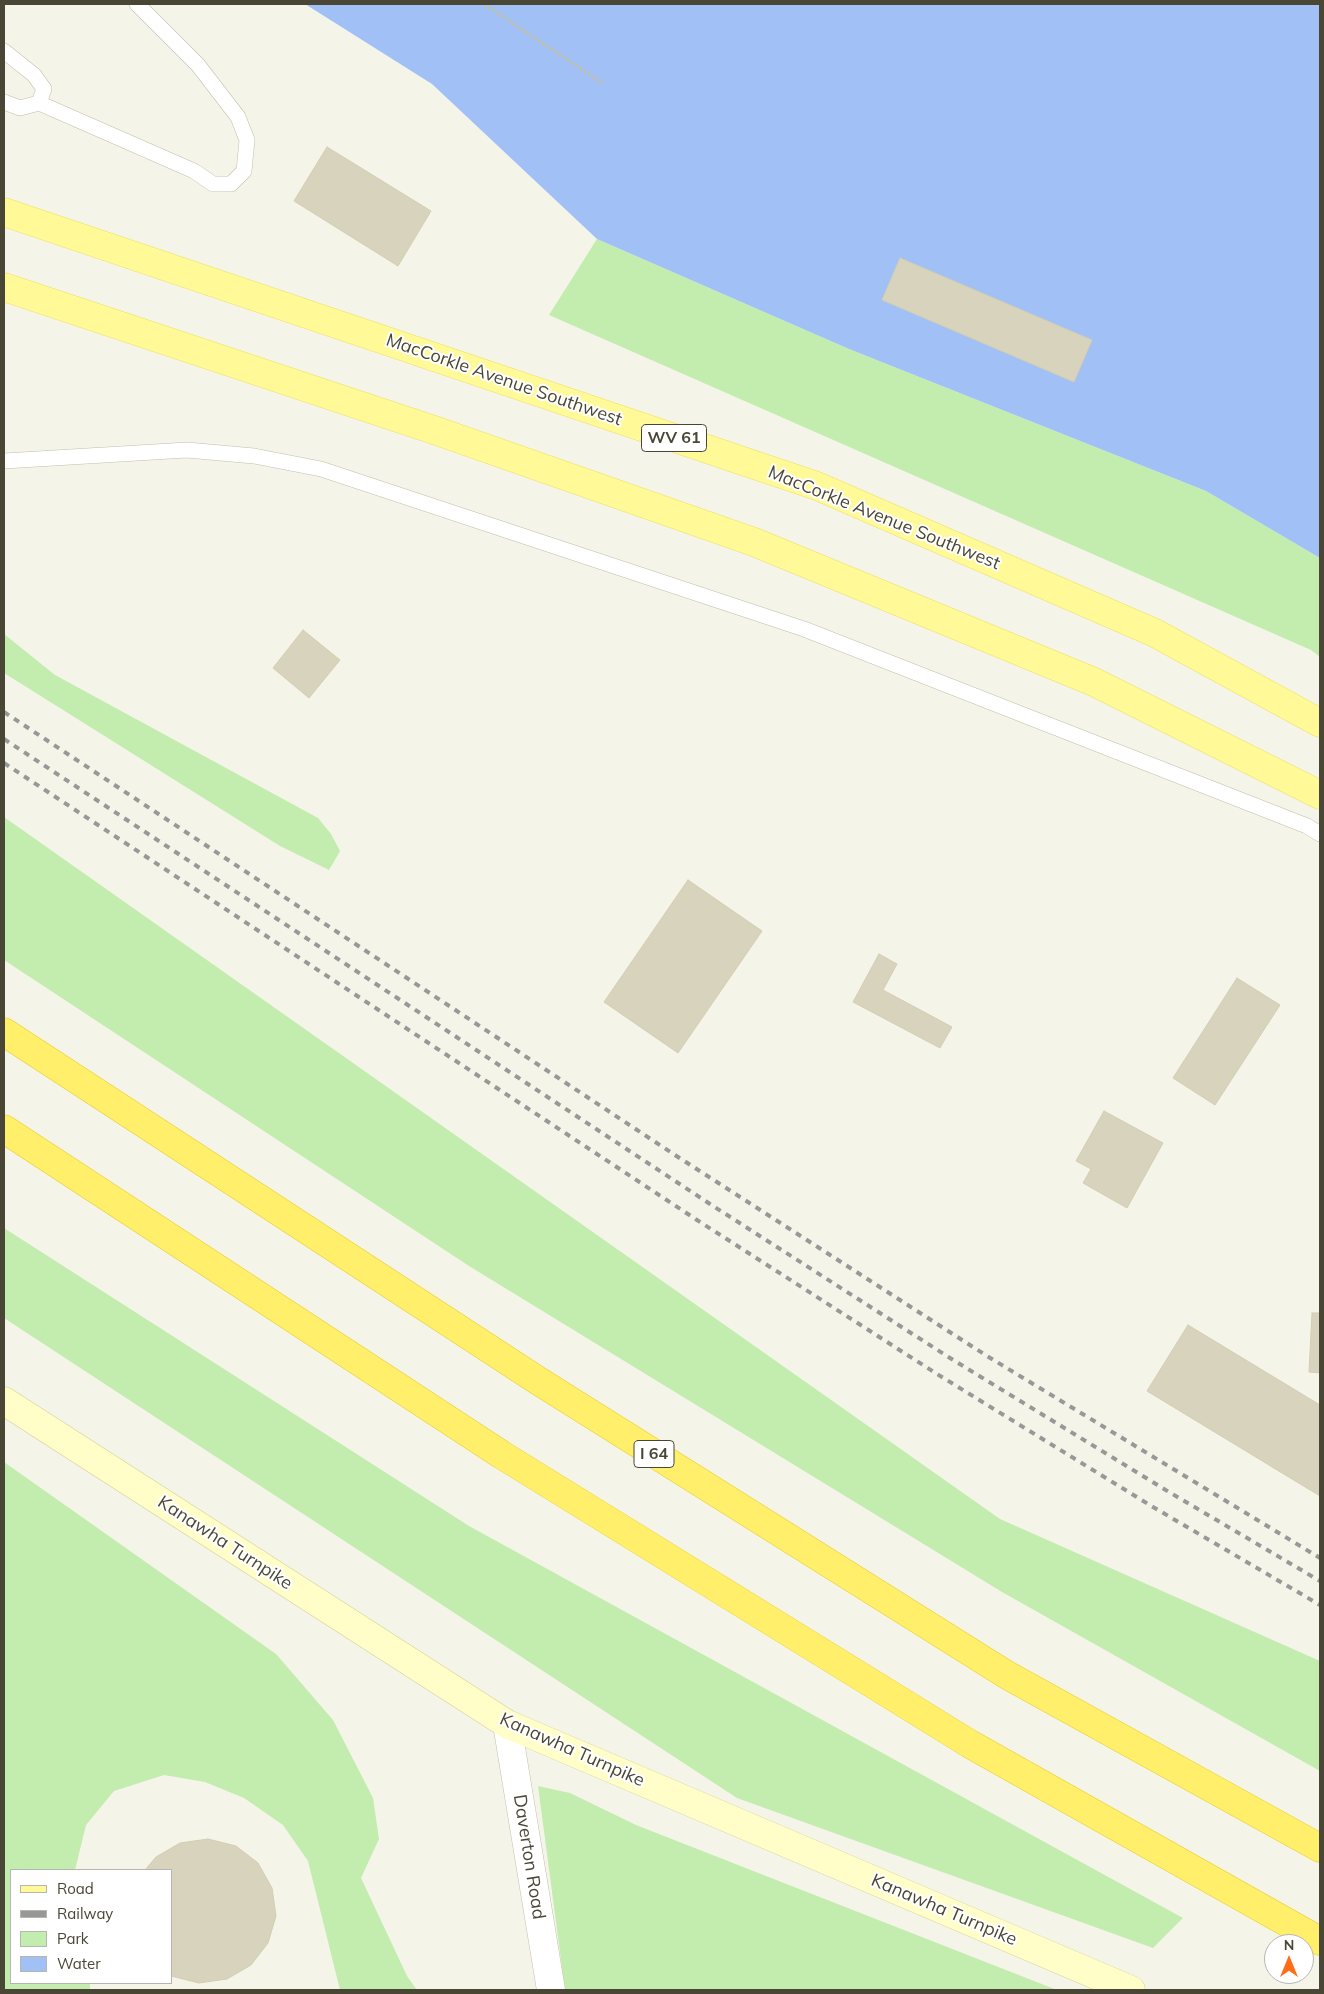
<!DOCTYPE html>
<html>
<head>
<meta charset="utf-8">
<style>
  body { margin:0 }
  #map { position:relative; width:1324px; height:1994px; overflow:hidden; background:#f5f4e9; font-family:Mulish,sans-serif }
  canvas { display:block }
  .frame { position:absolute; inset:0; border:5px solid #494636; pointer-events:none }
  .legend { position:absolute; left:10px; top:1869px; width:162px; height:115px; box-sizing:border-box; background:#fff; border:1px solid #b6b5af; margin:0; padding:6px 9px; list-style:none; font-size:15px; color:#494636 }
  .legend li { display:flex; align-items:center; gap:10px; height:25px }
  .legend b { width:25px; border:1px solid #b6b5af }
  .north { position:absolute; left:1264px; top:1934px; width:50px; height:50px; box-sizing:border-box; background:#fff; border:1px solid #b6b5af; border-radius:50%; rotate:0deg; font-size:14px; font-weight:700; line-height:20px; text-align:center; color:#494636 }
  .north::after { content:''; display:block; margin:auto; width:18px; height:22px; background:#ff6d16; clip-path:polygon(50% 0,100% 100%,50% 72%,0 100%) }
</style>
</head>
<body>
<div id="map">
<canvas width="1324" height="1994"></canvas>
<div class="frame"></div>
<ul class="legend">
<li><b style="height:6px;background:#fff998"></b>Road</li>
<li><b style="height:6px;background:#989898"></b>Railway</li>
<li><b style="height:14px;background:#c3ecaf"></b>Park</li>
<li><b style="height:14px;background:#a1c0f5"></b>Water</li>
</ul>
<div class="north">N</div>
</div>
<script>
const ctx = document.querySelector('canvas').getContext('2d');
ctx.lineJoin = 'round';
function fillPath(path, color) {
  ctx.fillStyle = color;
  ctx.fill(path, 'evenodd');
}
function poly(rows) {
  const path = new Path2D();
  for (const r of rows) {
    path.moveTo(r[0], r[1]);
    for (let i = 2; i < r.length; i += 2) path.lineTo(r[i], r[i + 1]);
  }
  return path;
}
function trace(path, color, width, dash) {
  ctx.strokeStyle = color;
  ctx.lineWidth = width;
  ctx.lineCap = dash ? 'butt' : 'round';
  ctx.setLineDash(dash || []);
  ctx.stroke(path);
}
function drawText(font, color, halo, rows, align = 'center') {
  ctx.font = font + ' Mulish,sans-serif';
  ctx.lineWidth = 4;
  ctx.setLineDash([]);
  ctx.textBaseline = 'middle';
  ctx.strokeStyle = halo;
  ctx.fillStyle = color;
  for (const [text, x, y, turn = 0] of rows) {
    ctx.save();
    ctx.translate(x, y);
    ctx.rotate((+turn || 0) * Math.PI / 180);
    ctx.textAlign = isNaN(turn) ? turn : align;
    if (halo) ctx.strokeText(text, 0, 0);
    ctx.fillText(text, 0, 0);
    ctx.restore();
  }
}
fillPath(poly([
  [597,239,849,349,1206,491,1320,558,1320,657,1311,650,549,315],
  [4,634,55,675,318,818,331,834,340,851,329,870,280,846,4,673],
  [4,817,1000,1519,1320,1661,1320,1771,1002,1592,469,1266,4,960],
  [4,1228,469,1526,1183,1918,1153,1948,737,1798,4,1318],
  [4,1462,276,1654,333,1720,373,1798,379,1839,361,1878,407,1976,417,1990,340,1990,308,1861,283,1825,244,1798,205,1782,164,1775,114,1791,86,1825,75,1870,11,1870,11,1983,90,1983,90,1990,4,1990],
  [538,1786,570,1793,636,1825,1057,1990,565,1990]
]), '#c3ecaf');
fillPath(poly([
  [305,4,1320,4,1320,558,1206,491,849,349,597,239,432,84]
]), '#a1c0f5');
const building = poly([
  [327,147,431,211,398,266,294,201,327,147],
  [900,258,1092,340,1074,382,882,300,900,258],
  [303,630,340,660,309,698,273,668,303,630],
  [688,880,762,931,678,1053,604,1002,688,880],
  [879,954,897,964,883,990,952,1027,940,1048,853,1002,879,954],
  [1237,978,1280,1005,1215,1105,1173,1078,1237,978],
  [1104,1111,1163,1143,1127,1208,1083,1183,1091,1169,1076,1161,1104,1111],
  [1312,1313,1320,1313,1320,1373,1309,1372,1312,1313],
  [1188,1325,1320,1405,1320,1496,1147,1391,1188,1325],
  [208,1839,236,1846,258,1863,272,1888,276,1916,268,1943,251,1965,227,1979,199,1983,171,1976,171,1870,145,1870,156,1857,180,1843,208,1839]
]);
fillPath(building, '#d8d3bd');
trace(building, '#d3cdb0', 1);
const lane = poly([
  [4,51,34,75,44,89,39,103,20,108,4,102],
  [39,103,194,171,213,184,231,184,244,171,247,140,238,117,198,65,137,4],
  [4,461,187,450,254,456,321,469,804,629,1307,826,1320,834]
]);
const street = poly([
  [507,1724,551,1990]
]);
const secondary = poly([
  [4,1401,507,1724,1131,1990]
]);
const primary = poly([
  [4,212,817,486,1155,633,1320,723],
  [4,287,434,430,754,542,1094,682,1320,795]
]);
const highway = poly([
  [4,1032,537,1380,1007,1675,1320,1848],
  [4,1129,502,1455,970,1744,1320,1941]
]);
trace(lane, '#c2bfaa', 16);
trace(street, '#c2bfaa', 29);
trace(secondary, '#d4d294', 29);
trace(primary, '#ece160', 29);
trace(highway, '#e8ce30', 29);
trace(poly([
  [484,4,602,83]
]), '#c4bf9a', 3, [2.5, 2.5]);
trace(lane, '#fff', 15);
trace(street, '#fff', 28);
trace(secondary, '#fffec9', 28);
trace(primary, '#fff998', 28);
trace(highway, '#ffef6a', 28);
trace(poly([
  [4,712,678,1157,987,1356,1320,1558],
  [4,739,710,1204,950,1358,1169,1492,1320,1581],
  [4,763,697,1220,937,1374,1153,1507,1320,1605]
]), '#989898', 4, [6, 6]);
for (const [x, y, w] of [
  [674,438,65],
  [654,1454,40]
]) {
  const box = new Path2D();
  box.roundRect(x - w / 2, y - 13.5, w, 27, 4);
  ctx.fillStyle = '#fff';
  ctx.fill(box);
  trace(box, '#494636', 1);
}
drawText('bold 16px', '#494636', null, [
  ["WV 61",674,438],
  ["I 64",654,1454]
]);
drawText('18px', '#494636', '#fff', [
  ["MacCorkle Avenue Southwest",504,380,19],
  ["MacCorkle Avenue Southwest",884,518,22],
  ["Kanawha Turnpike",225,1543,33],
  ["Kanawha Turnpike",572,1750,24],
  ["Daverton Road",529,1857,81],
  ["Kanawha Turnpike",944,1910,23]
]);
</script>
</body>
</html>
